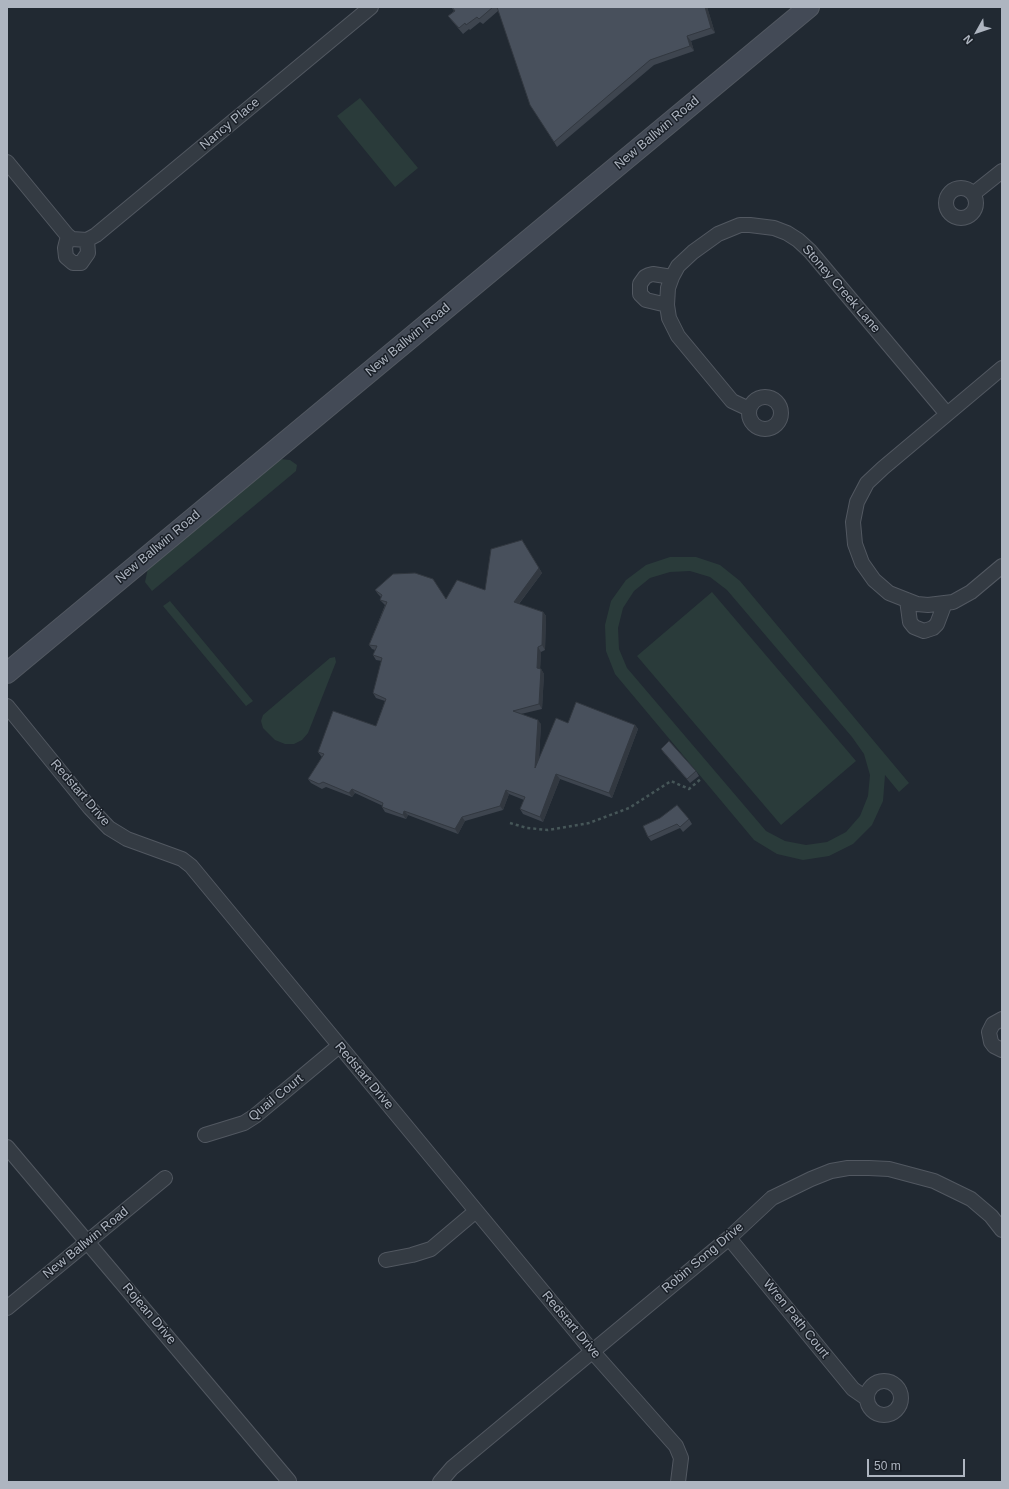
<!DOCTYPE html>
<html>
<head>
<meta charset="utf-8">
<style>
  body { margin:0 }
  #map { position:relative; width:1009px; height:1489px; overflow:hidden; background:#212932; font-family:Arial,sans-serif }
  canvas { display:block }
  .frame { position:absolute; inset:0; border:8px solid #aeb5c0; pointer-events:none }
  .north { position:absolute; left:957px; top:12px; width:40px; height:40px; -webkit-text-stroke:3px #1a2028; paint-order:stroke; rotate:230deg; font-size:11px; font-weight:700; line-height:16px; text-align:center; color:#aeb5c0 }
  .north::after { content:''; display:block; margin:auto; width:14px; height:18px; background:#aeb5c0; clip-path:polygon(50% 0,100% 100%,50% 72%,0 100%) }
  .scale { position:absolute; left:867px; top:1459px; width:98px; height:18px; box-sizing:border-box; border:2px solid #aeb5c0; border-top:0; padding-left:5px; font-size:12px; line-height:14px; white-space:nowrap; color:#aeb5c0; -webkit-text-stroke:3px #1a2028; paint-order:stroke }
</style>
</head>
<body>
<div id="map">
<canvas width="1009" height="1489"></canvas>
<div class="frame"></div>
<div class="north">N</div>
<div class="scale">50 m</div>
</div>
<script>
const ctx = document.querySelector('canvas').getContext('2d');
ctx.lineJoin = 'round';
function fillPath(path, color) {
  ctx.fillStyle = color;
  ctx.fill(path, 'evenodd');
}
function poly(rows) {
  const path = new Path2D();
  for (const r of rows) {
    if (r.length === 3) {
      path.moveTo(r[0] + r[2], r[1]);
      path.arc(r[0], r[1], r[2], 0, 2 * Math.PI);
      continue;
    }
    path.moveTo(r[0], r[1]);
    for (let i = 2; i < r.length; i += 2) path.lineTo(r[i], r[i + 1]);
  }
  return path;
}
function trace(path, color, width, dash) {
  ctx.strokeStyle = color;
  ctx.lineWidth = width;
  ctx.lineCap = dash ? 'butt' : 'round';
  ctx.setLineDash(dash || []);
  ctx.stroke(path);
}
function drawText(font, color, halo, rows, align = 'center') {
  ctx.font = font + ' Arial,sans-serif';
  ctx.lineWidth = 3;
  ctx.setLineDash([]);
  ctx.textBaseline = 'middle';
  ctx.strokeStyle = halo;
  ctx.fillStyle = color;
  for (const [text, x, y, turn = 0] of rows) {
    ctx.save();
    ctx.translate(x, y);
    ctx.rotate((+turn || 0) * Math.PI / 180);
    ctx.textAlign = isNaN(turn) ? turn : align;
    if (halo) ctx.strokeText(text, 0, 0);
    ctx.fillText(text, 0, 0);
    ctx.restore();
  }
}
fillPath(poly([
  [360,98,418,168,395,187,337,116],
  [280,459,290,460,297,465,296,471,152,591,145,582,148,568],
  [670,557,696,557,720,565,740,581,909,783,899,792,885,775,883,801,872,825,853,844,829,856,803,860,777,854,754,840,615,674,606,651,605,625,611,601,626,580,646,565],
  [690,571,710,577,727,590,852,737,864,754,870,775,868,796,860,816,846,832,827,842,806,845,785,841,766,831,627,668,619,649,618,628,623,608,634,591,650,578,670,572],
  [712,592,856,761,781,825,637,656],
  [170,601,253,701,246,706,163,606],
  [335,657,336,662,308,733,302,740,294,744,285,744,275,740,263,728,261,721,263,715,330,658]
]), '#2a3b3a');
const minor = poly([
  [7,162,67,235,72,239,87,240,96,235,371,7],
  [961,203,15],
  [973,194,1002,171],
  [68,236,65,248,66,257,73,263,81,263,88,253,87,240],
  [667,305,646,300,640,294,640,284,645,277,649,275,653,274,672,277],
  [1002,368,883,468,867,483,857,502,853,522,855,544,862,563,874,580,889,593,917,604,928,605,953,602,971,592,1002,566],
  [765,413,16],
  [749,409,732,401,678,336,669,318,667,305,668,288,672,277,678,266,693,252,718,234,740,225,750,225,774,228,787,233,798,240,810,251,947,414],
  [907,600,910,622,914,627,924,631,933,628,937,624,945,603],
  [7,706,90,808,109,828,127,839,182,859,191,866,592,1351,676,1446,681,1458,678,1482],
  [1002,1019,993,1024,989,1032,991,1042,994,1046,1002,1050],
  [205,1135,244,1123,255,1116,339,1046],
  [7,1147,289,1481],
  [729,1238,853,1389,866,1398],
  [386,1260,412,1255,431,1249,476,1211],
  [7,1308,165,1178],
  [884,1398,17],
  [440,1482,452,1468,729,1238,772,1198,811,1179,831,1171,848,1168,869,1168,889,1169,934,1181,971,1199,991,1216,1002,1230]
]);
const secondary = poly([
  [7,673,809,7]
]);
trace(minor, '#525861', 16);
trace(secondary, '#525861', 22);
trace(poly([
  [510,823,527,828,548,830,589,823,629,808,671,781,689,789,702,778]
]), '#465658', 2.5, [3, 3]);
trace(minor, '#343b43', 14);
trace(secondary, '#434a56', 20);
fillPath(poly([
  [451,7,707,7,715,33,691,41,694,51,654,65,557,147,554,142,498,11,483,24,480,22,470,30,469,29,463,34,448,16,454,11],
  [522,540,542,573,519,604,543,612,546,616,545,650,541,652,540,669,541,669,544,674,542,709,521,714,541,724,539,759,568,723,635,725,638,729,612,798,560,779,543,822,523,814,520,809,524,800,509,794,503,810,465,821,458,834,408,815,406,819,385,812,382,807,383,806,355,793,352,797,326,787,322,789,311,783,308,779,322,757,321,756,318,752,376,726,385,701,376,698,373,693,382,661,376,660,373,655,375,650,372,649,369,645,385,605,380,600,381,597,378,594,375,590,446,599,485,590],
  [661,749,696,771,699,776,690,783,664,753],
  [689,819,692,824,683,832,680,828,651,841,648,837,643,826]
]), '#3e454f');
fillPath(poly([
  [705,7,707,7,715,33,711,28],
  [687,36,691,41,694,51,690,46],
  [522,540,542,573,517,606,514,602],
  [543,612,546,616,545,650,542,645],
  [538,647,541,652,540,672,537,668],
  [541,669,544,674,542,709,539,704],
  [538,720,541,724,538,772,535,768],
  [635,725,638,729,612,798,609,793],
  [556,774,560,779,543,822,540,817],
  [352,789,355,793,352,797,349,793],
  [506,790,509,794,503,810,500,806],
  [404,811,408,815,406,819,403,815],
  [462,817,465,821,458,834,455,829]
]), '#323840');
const building = poly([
  [452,7,493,7,479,19,477,17,466,25,465,23,459,28,448,16,455,11,452,7],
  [497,7,705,7,711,28,687,36,690,46,650,60,554,142,530,105,497,7],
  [522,540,539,568,514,602,543,612,542,645,538,647,537,668,541,669,539,704,513,711,538,720,535,768,556,718,568,723,576,702,635,725,609,793,556,774,540,817,520,809,525,797,506,790,500,806,462,817,455,829,404,811,403,815,382,807,383,803,352,789,349,793,323,782,319,784,308,779,324,754,318,752,333,711,376,726,386,699,373,693,382,658,373,655,377,646,369,645,387,602,380,600,382,595,375,590,393,574,415,573,433,579,446,599,457,580,485,590,491,549,522,540],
  [669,741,696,771,687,779,661,749,669,741],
  [677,805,689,819,680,827,677,824,648,837,643,826,660,818,677,805]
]);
fillPath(building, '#48505c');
trace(building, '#323840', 1);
drawText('13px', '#aeb5c0', '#1a2028', [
  ["Nancy Place",230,124,-40],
  ["New Ballwin Road",657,133,-40],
  ["Stoney Creek Lane",841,289,49],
  ["New Ballwin Road",408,340,-40],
  ["New Ballwin Road",158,547,-40],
  ["Redstart Drive",80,793,49],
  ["Redstart Drive",364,1076,50],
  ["Quail Court",276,1098,-39],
  ["New Ballwin Road",86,1243,-39],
  ["Robin Song Drive",703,1258,-40],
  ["Rojean Drive",149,1314,50],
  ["Wren Path Court",796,1319,51],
  ["Redstart Drive",571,1325,50]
]);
</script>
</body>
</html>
